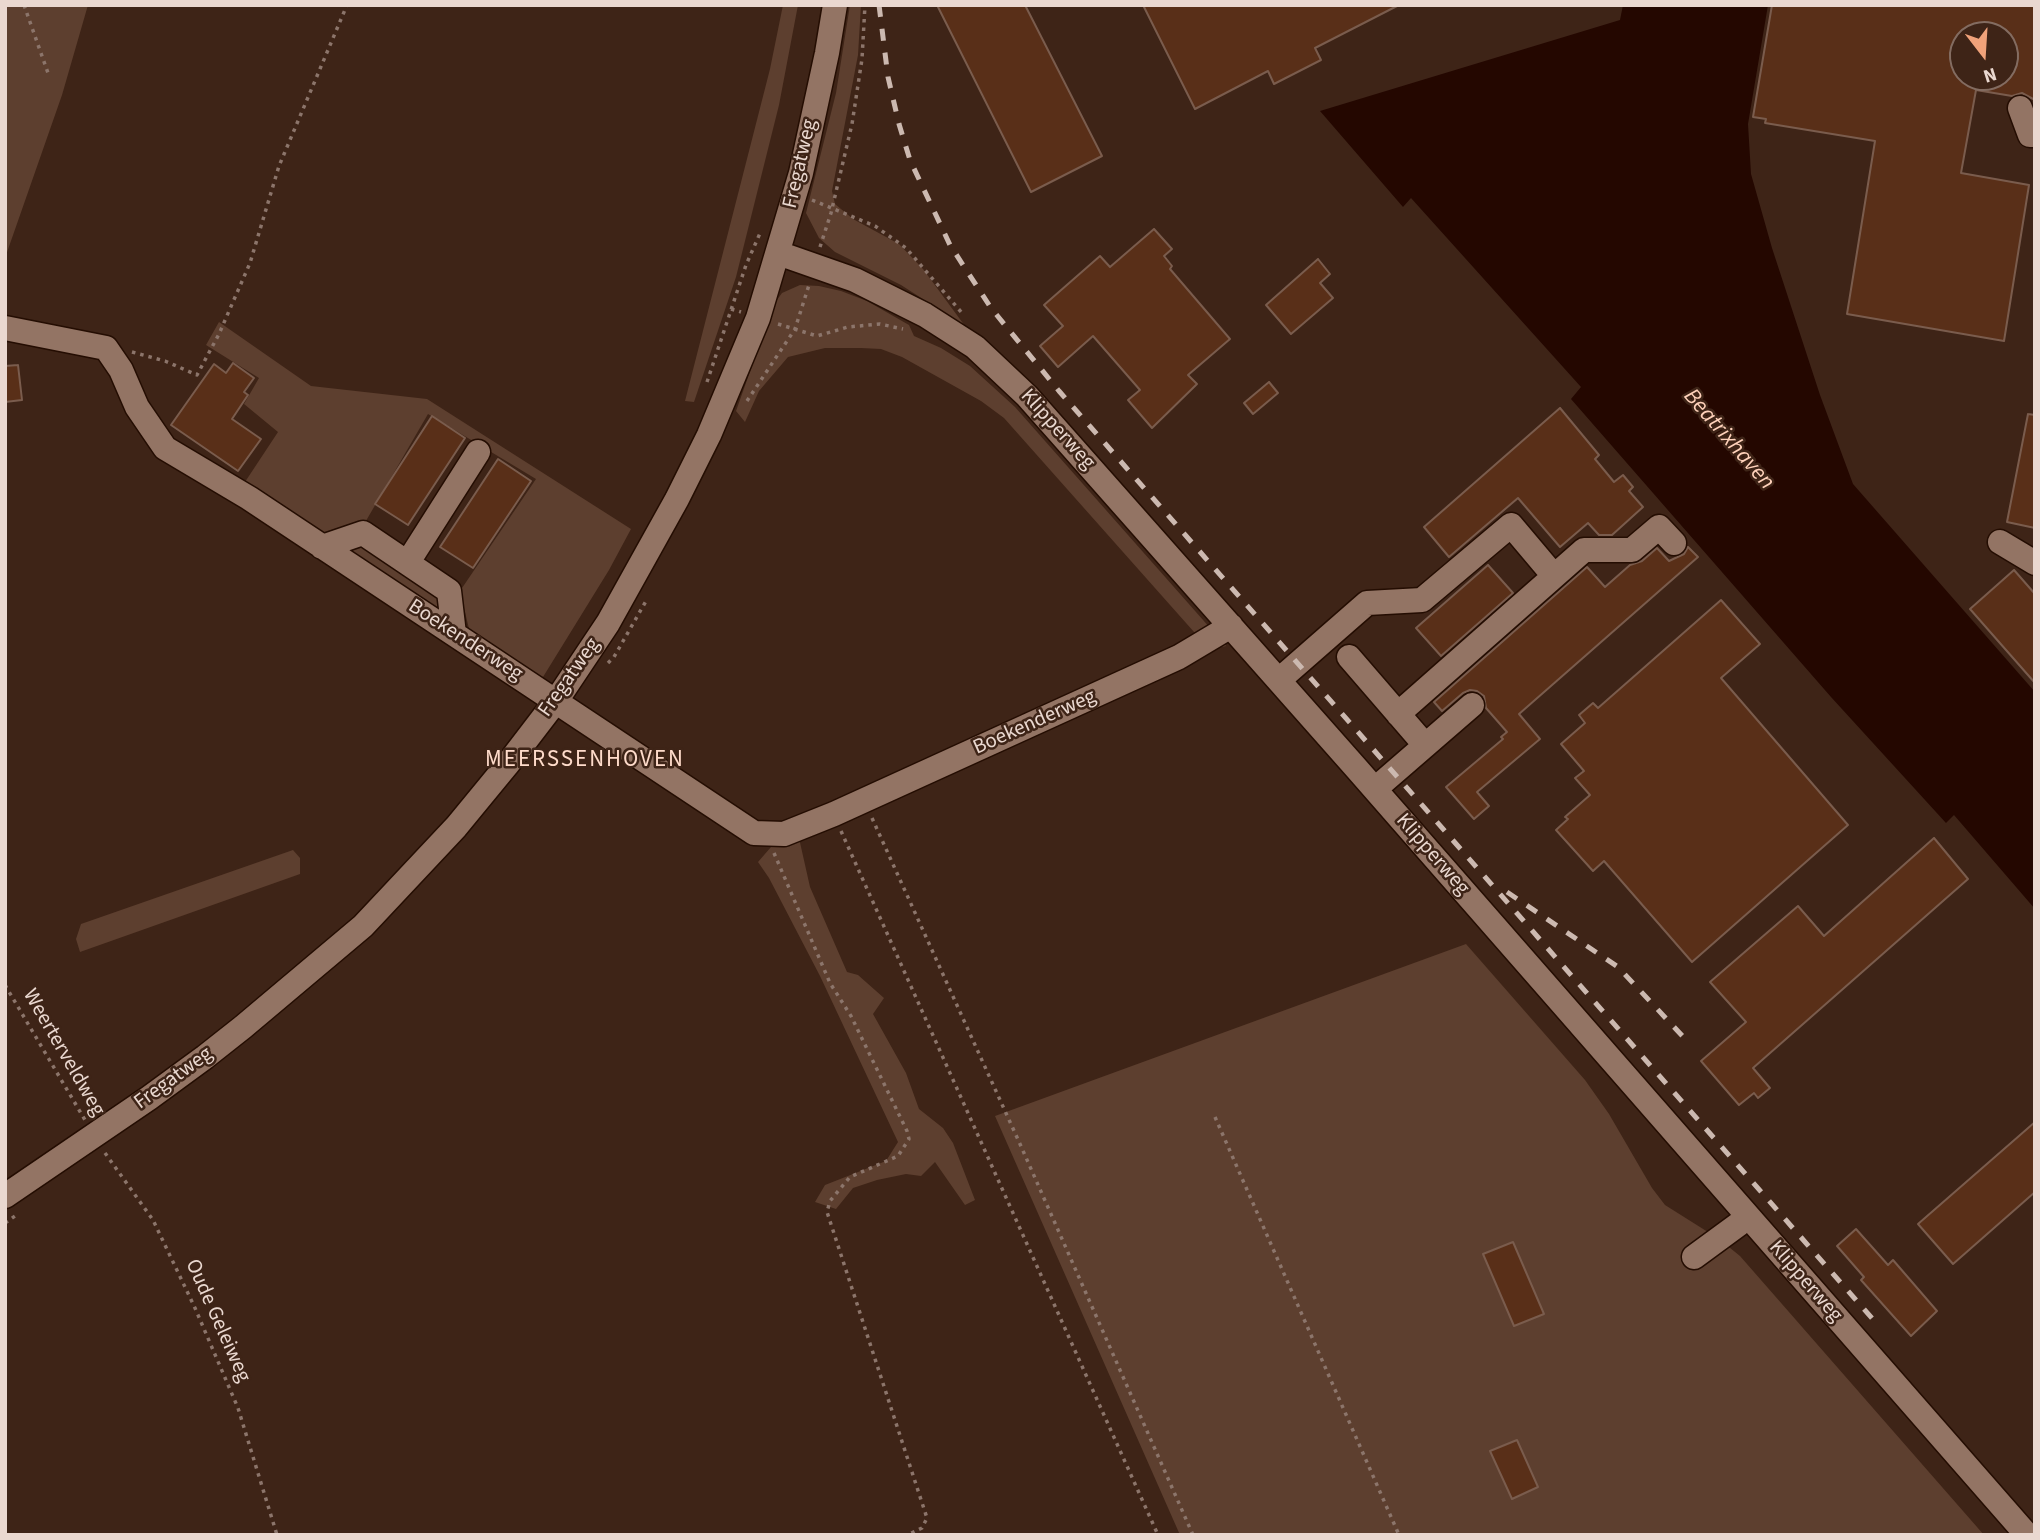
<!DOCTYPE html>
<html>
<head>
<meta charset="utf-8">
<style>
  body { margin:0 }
  #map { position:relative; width:2040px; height:1540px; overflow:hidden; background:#3e2417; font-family:"Source Sans 3",sans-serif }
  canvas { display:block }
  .frame { position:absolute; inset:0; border:7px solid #ead8d0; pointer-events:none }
  .north { position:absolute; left:1949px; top:21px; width:70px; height:70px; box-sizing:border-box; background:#3e2417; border:2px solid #836c61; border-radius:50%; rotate:163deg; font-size:19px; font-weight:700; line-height:28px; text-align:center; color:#ead8d0 }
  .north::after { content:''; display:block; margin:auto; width:24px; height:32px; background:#f0a27a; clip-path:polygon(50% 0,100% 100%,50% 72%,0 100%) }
</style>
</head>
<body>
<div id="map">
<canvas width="2040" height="1540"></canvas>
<div class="frame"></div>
<div class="north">N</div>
</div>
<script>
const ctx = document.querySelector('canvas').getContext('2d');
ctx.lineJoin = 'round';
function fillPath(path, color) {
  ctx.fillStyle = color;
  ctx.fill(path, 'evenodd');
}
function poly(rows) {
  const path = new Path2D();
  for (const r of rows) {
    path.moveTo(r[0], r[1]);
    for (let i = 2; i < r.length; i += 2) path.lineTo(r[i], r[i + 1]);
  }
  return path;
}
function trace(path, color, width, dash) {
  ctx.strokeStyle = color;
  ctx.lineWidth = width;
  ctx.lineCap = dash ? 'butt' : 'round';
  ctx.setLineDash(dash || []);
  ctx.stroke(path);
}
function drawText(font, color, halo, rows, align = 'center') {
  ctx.font = font + ' "Source Sans 3",sans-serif';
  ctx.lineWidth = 5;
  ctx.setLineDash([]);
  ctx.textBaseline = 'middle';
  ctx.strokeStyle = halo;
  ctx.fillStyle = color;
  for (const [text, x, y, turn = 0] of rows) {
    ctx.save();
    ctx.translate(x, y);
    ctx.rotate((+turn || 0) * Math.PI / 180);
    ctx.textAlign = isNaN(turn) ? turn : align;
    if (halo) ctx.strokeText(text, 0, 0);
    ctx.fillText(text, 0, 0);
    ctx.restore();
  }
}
fillPath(poly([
  [5,5,88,5,62,95,5,258],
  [783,5,798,5,779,105,736,277,694,402,685,401,770,69],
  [850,5,861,5,858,55,832,191,835,204,853,219,899,244,923,269,965,326,901,285,835,252,819,238,806,213,836,93],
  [800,285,819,286,841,291,867,301,909,325,914,336,941,348,970,366,1015,407,1226,646,1210,650,1004,418,981,401,902,357,881,349,861,348,825,348,788,357,759,391,745,422,736,411,774,304,782,293],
  [219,322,311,386,427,399,631,529,609,570,543,677,528,672,470,633,460,591,536,479,428,414,363,526,325,540,243,485,278,432,244,404,259,378,206,345],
  [357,541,445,600,447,622,337,548],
  [799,838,810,887,847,972,858,975,884,998,873,1014,906,1073,919,1109,943,1128,953,1143,975,1200,965,1205,935,1162,921,1176,906,1174,877,1180,853,1188,836,1209,815,1202,825,1185,886,1161,898,1142,820,976,769,878,758,862,771,847],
  [293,850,300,858,300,874,80,952,76,939,81,924],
  [1466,944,1585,1080,1609,1114,1652,1188,1665,1205,1719,1239,1740,1256,1984,1535,1180,1535,995,1116]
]), '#5d3f2f');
fillPath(poly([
  [1623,5,1768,5,1748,124,1751,174,1772,248,1820,395,1853,484,2035,692,2035,909,1954,815,1946,823,1831,697,1571,399,1581,387,1411,198,1403,207,1320,111,1620,20]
]), '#240700');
const building = poly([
  [937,5,1025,5,1102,156,1031,192,937,5],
  [1143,5,1399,5,1315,48,1321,60,1274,84,1268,71,1195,109,1143,5],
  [1772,5,2035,5,2035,100,2022,93,2012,96,1976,90,1961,173,2029,185,2004,341,1847,314,1875,141,1765,123,1766,119,1753,117,1772,5],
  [1963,35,2005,35,2005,77,1963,77,1963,35],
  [1154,229,1172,249,1164,256,1172,266,1170,269,1230,339,1188,375,1197,384,1152,428,1128,400,1140,390,1093,336,1058,367,1040,346,1063,326,1044,305,1100,256,1110,267,1154,229],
  [1318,259,1330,274,1320,283,1333,298,1291,334,1266,305,1318,259],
  [233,363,254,378,244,392,248,395,232,419,261,439,238,471,171,425,214,364,226,373,233,363],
  [18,365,22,400,5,402,5,366,18,365],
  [1269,382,1278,393,1253,414,1244,403,1269,382],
  [1560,408,1599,455,1595,459,1614,482,1623,475,1633,487,1629,491,1643,507,1612,535,1599,535,1588,523,1560,547,1518,498,1449,557,1424,527,1560,408],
  [2028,414,2035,415,2035,528,2007,522,2028,414],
  [432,416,465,438,408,525,375,504,432,416],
  [498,459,531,481,473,568,440,547,498,459],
  [1688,547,1698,557,1519,714,1540,739,1477,792,1489,806,1474,819,1446,787,1503,739,1501,737,1507,732,1486,708,1484,696,1477,691,1470,690,1463,693,1442,711,1434,702,1587,567,1605,587,1630,565,1642,561,1657,548,1669,561,1684,554,1688,547],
  [1488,565,1513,593,1441,656,1416,628,1488,565],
  [2014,570,2035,594,2035,683,1970,609,2014,570],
  [1721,600,1760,644,1721,678,1848,825,1692,962,1604,861,1593,871,1556,830,1568,819,1565,817,1590,795,1575,778,1584,771,1561,744,1585,723,1579,715,1593,703,1598,708,1721,600],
  [1934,838,1968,879,1753,1068,1770,1088,1758,1098,1754,1093,1739,1105,1701,1061,1746,1022,1710,982,1798,906,1824,936,1934,838],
  [2035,1122,2035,1192,1953,1264,1918,1224,2035,1122],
  [1856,1229,1888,1265,1893,1260,1937,1311,1911,1336,1861,1280,1864,1277,1837,1246,1856,1229],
  [1513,1242,1544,1314,1514,1326,1483,1254,1513,1242],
  [1517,1440,1538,1487,1512,1499,1490,1451,1517,1440]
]);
fillPath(building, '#592f18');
trace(building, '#7a5c4d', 2);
const minor = poly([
  [2020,108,2030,135,2035,135],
  [778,253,855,280,925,315,975,347,1027,396,1357,769,2027,1535],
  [5,328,106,348,121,370,137,407,165,448,249,498,754,833,784,834,834,814,1179,657,1231,626],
  [2000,542,2035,563],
  [322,547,363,533,449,591,454,634],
  [408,562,478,452],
  [1349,657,1425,745],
  [1279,680,1367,603,1422,600,1511,525,1554,576],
  [1398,714,1584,550,1632,550,1659,527,1674,543],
  [1375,789,1472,705],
  [5,1196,149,1098,205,1057,243,1027,363,926,456,827,507,765,556,701,608,623,677,499,709,435,758,318,801,173,827,53,835,5],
  [1694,1257,1739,1224]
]);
trace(minor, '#240d02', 27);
trace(poly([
  [24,5,48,73],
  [812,200,875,226,906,248,962,313],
  [820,247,831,213,852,124,862,59,865,5],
  [731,309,741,312],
  [778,324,817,336,848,327,880,324,903,329],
  [132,352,165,361,197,375,219,334,250,263,279,166,347,5],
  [707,382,746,265,761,231],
  [747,401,795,329,809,285],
  [608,663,614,657,646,601],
  [872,818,1020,1144,1193,1535],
  [841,831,1158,1535],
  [774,853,830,983,851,1016,907,1131,909,1139,898,1156,850,1177,830,1201,827,1212,927,1518,922,1528,907,1535],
  [5,985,85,1120],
  [1215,1117,1399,1535],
  [105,1153,153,1220,195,1308,238,1408,277,1535],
  [5,1223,15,1216]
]), '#8c756b', 3.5, [3.5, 5]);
trace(minor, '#937464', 24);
trace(poly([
  [879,5,888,77,899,124,910,160,950,245,991,308,1059,391,1877,1324],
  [1507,892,1618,967,1689,1043]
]), '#ccb9b0', 5, [12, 12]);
drawText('21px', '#ead8d0', '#3e2417', [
  ["Fregatweg",801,164,-77],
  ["Klipperweg",1057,430,48],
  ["Boekenderweg",465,641,33],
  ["Fregatweg",570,678,-55],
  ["Boekenderweg",1035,723,-24],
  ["Klipperweg",1432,855,49],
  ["Weerterveldweg",63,1053,60],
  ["Fregatweg",174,1079,-36],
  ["Klipperweg",1805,1282,49],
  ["Oude Geleiweg",217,1321,66]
]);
drawText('italic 23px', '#ffd2bb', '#3e2417', [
  ["Beatrixhaven",1728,440,49]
]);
ctx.letterSpacing = '2px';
drawText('23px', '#fedbca', '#3e2417', [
  ["MEERSSENHOVEN",585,761]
]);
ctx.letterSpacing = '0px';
</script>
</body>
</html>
